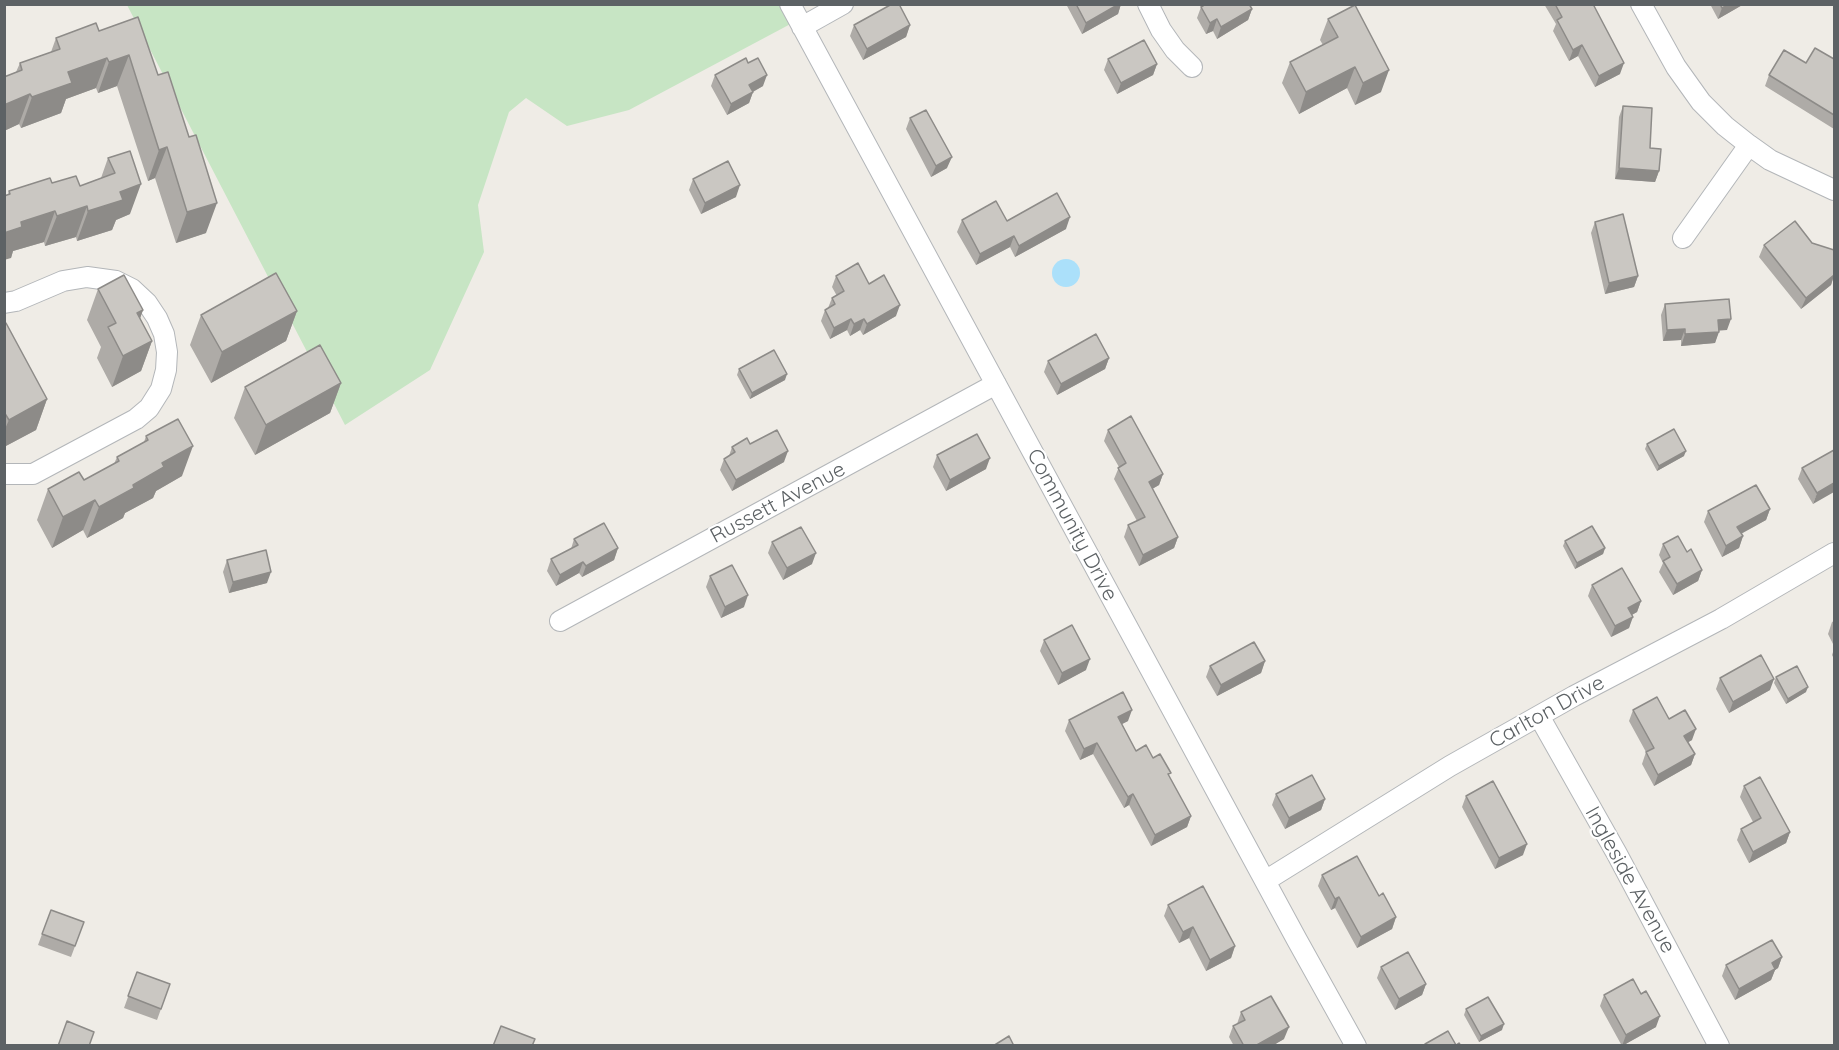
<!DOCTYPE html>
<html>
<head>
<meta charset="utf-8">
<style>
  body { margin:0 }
  #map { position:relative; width:1839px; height:1050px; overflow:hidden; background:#efece6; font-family:Quicksand,sans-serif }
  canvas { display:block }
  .frame { position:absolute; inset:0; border:6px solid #5d6265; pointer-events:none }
</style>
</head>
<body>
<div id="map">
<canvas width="1839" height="1050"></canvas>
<div class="frame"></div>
</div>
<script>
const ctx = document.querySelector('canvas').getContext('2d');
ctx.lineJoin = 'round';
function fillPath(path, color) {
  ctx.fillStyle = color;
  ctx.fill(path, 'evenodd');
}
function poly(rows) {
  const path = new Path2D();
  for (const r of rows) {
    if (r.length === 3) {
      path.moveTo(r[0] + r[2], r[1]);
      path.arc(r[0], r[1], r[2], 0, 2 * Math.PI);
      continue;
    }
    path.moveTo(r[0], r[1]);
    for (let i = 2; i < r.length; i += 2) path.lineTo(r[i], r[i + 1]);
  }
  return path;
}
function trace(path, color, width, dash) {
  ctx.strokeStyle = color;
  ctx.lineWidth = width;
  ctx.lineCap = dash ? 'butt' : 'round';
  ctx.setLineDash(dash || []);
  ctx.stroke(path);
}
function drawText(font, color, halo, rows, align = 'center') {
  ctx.font = font + ' Quicksand,sans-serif';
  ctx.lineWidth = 4.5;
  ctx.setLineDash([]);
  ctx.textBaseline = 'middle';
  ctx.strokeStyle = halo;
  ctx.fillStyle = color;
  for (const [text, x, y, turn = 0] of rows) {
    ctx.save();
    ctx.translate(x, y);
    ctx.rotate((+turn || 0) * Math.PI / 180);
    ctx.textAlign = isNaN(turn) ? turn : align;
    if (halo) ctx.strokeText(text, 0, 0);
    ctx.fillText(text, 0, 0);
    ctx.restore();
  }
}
fillPath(poly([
  [790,4,798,20,629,110,567,126,526,98,509,112,478,205,484,252,430,370,345,425,127,5]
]), '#c7e5c4');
fillPath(poly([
  [1066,273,14]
]), '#abe0fa');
const minor = poly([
  [790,4,1297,940,1356,1046],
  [1148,4,1161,30,1175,50,1192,67],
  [1641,4,1676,67,1701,102,1725,126,1749,145,1770,160,1834,190],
  [802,27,843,4],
  [1683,238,1749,145],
  [4,303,16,301,63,281,87,277,116,281,132,289,147,303,157,318,164,334,167,352,166,370,161,389,149,408,136,419,33,474,4,474],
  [560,621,996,384],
  [1539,716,1617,854,1719,1046],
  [1265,881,1450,766,1574,696,1721,619,1834,553]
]);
trace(minor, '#b3b6b9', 22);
trace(minor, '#fff', 20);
fillPath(poly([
  [1066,4,1121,4,1118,14,1082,34],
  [1200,4,1249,4,1252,9,1248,20,1217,39,1213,31,1206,34,1197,18,1201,7],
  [1544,4,1593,4,1620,74,1595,87,1578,56,1569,61,1553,31,1556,24],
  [1710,4,1744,4,1718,19],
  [138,17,206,233,176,243,155,178,148,181,117,86,98,93,96,88,66,99,61,113,21,128,19,124,4,131,4,77,16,72,20,63,51,52,56,38,99,31],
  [1328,19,1381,92,1355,105,1347,88,1299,114,1282,83,1290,62,1323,45,1320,40],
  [854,25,910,25,906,37,863,60,850,36],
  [1108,59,1157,64,1153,75,1117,94,1104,70],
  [1834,59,1834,129,1765,86,1769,75,1806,63],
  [748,63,763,86,753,92,749,103,727,115,711,86,715,75],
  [1623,106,1650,148,1659,171,1655,182,1615,179,1619,117],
  [910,118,947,168,931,177,906,129],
  [130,151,130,214,116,220,112,230,77,241,76,237,45,246,44,242,13,251,11,258,8,195,9,191,80,186,101,178,108,158],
  [693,179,736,197,701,214,689,190],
  [962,220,1007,221,1066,229,1015,257,1010,247,976,265,957,232],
  [1595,222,1638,276,1634,287,1605,294,1591,233],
  [1812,243,1834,250,1834,276,1831,285,1801,309,1759,257,1764,245],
  [836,276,869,284,896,316,863,335,860,330,850,336,847,330,830,339,821,321,825,310,828,308,832,298,837,296,832,287],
  [98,289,143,310,140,318,152,341,141,371,112,387,97,358,101,347,87,320],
  [1665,304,1727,330,1719,330,1715,343,1681,346,1681,340,1663,341,1661,315],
  [297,311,286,341,211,383,190,345,201,315],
  [4,324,47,399,36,430,4,447],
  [1109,358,1105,369,1057,395,1044,372,1048,361],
  [739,369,785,380,750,399,737,375],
  [341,383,330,413,255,455,234,418,245,387],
  [1108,430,1163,474,1159,485,1152,489,1178,537,1174,548,1139,566,1124,537,1128,525,1137,521,1114,479,1119,467,1104,441],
  [146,436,182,476,156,491,153,498,125,513,123,518,87,538,83,530,52,548,37,520,48,489,84,480,114,464,117,457,144,442],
  [750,444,784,462,732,491,720,470,724,459,729,456,732,447],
  [1647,444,1684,456,1657,471,1645,449],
  [1834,450,1813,504,1798,479,1802,468],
  [937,455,986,469,946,491,933,467],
  [1770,509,1766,520,1741,534,1743,536,1739,548,1722,557,1704,522,1708,511],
  [574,539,618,548,614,560,582,577,579,573,556,586,547,571,551,559,571,549],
  [1565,541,1605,548,1603,554,1575,569,1563,546],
  [772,542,812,564,783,580,768,553],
  [1663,544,1687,552,1702,570,1698,581,1673,595,1659,572,1663,563,1659,555],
  [227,560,267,583,229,593,223,572],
  [710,576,744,607,721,618,706,587],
  [1592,585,1641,601,1637,612,1632,615,1629,628,1611,637,1588,596],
  [1834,621,1834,646,1828,634,1832,622],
  [1044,640,1086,670,1058,685,1040,651],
  [1834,649,1834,659,1832,655],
  [1265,661,1261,673,1217,696,1206,677,1210,666],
  [1776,677,1806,692,1786,704,1774,683],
  [1720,678,1770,690,1729,713,1716,689],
  [1633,710,1669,719,1692,740,1688,742,1695,754,1691,765,1654,786,1642,764,1646,752,1629,721],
  [1069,720,1128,721,1122,724,1136,751,1153,758,1169,777,1191,816,1187,827,1151,846,1129,805,1124,808,1093,754,1080,760,1065,731],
  [1744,786,1790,832,1786,843,1749,863,1737,840,1741,829,1753,822,1740,797],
  [1276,794,1325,799,1321,810,1285,829,1272,805],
  [1466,796,1523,855,1495,869,1462,807],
  [1322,875,1379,896,1396,917,1392,929,1357,948,1335,908,1331,910,1318,886],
  [1168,905,1235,946,1231,958,1206,971,1189,938,1179,943,1164,916],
  [51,910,84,922,71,957,38,945],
  [1782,957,1778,968,1775,970,1771,980,1735,1000,1722,976,1726,965],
  [1381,967,1426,984,1422,995,1395,1010,1377,978],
  [137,972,170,984,157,1020,124,1008],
  [1604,995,1656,1027,1622,1046,1600,1006],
  [1466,1009,1502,1030,1479,1042,1464,1015],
  [1241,1012,1284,1039,1272,1046,1234,1046,1229,1037,1233,1026,1237,1024]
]), '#aeaba7');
fillPath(poly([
  [1119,4,1121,4,1118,14,1082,34,1086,23],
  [1728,4,1744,4,1718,19,1722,8],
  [1252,9,1248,20,1217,39,1221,27],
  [1217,19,1213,31,1206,34,1210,23],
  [910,25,906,37,863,60,867,49],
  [1582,45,1578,56,1569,61,1573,50],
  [129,55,117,86,98,93,109,62],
  [107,58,96,88,66,99,61,113,21,128,32,97,68,72],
  [1624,63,1620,74,1595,87,1599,76],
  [1157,64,1153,75,1117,94,1121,83],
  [1355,67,1347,88,1299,114,1306,92],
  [1389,70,1381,92,1355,105,1363,83],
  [767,75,763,86,745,96,749,85],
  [753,92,749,103,727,115,731,104],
  [30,94,19,124,4,131,4,105],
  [167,147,155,178,148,181,159,150],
  [952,157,947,168,931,177,936,166],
  [1619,168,1659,171,1655,182,1615,179],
  [141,184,130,214,116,220,112,230,77,241,88,211,120,192],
  [740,185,736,197,701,214,705,203],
  [217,203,206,233,176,243,187,212],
  [87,206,76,237,45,246,57,216],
  [55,211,44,242,13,251,11,258,4,260,4,233,21,222],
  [1070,217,1066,229,1015,257,1019,246],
  [1014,236,1010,247,976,265,980,254],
  [1834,275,1831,285,1801,309,1806,298],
  [1638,276,1634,287,1605,294,1609,283],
  [900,305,896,316,863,335,867,324],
  [143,310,132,341,137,313],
  [297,311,286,341,211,383,222,352],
  [851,319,847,330,830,339,834,328],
  [864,319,860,330,850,336,854,324],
  [1731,319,1727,330,1714,331,1718,320],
  [1685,329,1681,340,1663,341,1667,330],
  [1719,332,1715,343,1681,346,1685,334],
  [152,341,141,371,112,387,123,356],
  [1109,358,1105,369,1057,395,1061,384],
  [787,374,785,380,750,399,752,393],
  [341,383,330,413,255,455,266,425],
  [47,399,36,430,4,447,4,431,9,420],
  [193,446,182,476,156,491,153,498,125,513,123,518,87,538,99,507,133,485,162,463],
  [788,451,784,462,732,491,736,480],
  [1686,451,1684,456,1657,471,1659,466],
  [990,458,986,469,946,491,950,480],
  [1163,474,1159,485,1145,493,1149,482],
  [1834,483,1834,492,1813,504,1817,493],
  [95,500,83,530,52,548,63,517],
  [1770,509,1766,520,1733,538,1737,527],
  [1743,536,1739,548,1722,557,1726,546],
  [1178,537,1174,548,1139,566,1143,555],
  [618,548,614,560,582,577,586,566],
  [1605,548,1603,554,1575,569,1577,563],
  [816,553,812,564,783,580,787,568],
  [583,562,579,573,556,586,560,575],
  [1702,570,1698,581,1673,595,1677,584],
  [271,572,267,583,229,593,233,582],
  [748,595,744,607,721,618,725,607],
  [1641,601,1637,612,1624,619,1628,608],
  [1633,617,1629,628,1611,637,1615,626],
  [1090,659,1086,670,1058,685,1062,673],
  [1265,661,1261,673,1217,696,1221,685],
  [1774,679,1770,690,1729,713,1733,702],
  [1808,687,1806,692,1786,704,1788,699],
  [1132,710,1128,721,1114,728,1118,717],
  [1696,729,1692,740,1680,747,1684,736],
  [1097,743,1093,754,1080,760,1084,749],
  [1695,754,1691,765,1654,786,1658,775],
  [1133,794,1129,805,1124,808,1128,797],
  [1325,799,1321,810,1285,829,1289,818],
  [1191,816,1187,827,1151,846,1155,835],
  [1790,832,1786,843,1749,863,1753,852],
  [1527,844,1523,855,1495,869,1499,858],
  [1339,897,1335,908,1331,910,1335,899],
  [1396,917,1392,929,1357,948,1361,937],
  [1193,927,1189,938,1179,943,1183,932],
  [1235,946,1231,958,1206,971,1210,960],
  [1782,957,1778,968,1775,970,1771,980,1735,1000,1739,989,1772,963],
  [1426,984,1422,995,1395,1010,1399,999],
  [1660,1016,1656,1027,1622,1046,1626,1035],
  [1504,1024,1502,1030,1479,1042,1481,1036],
  [1289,1027,1284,1039,1272,1046,1255,1046]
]), '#8d8b88');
const building = poly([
  [892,4,899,4,910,25,867,49,854,25,892,4],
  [1076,4,1119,4,1086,23,1076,4],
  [1206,4,1249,4,1252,9,1221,27,1217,19,1210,23,1201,7,1206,4],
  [1555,4,1593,4,1624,63,1599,76,1582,45,1573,50,1557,20,1562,17,1555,4],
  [1720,4,1728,4,1722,8,1720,4],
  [1355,5,1389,70,1363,83,1355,67,1306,92,1290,62,1338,37,1328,19,1355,5],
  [138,17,158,75,168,72,189,137,196,135,217,203,187,212,167,147,159,150,129,55,109,62,107,58,68,72,72,83,32,97,30,94,4,105,4,77,22,70,20,63,60,49,56,38,96,23,99,31,138,17],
  [1144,40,1157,64,1121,83,1108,59,1144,40],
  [1815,48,1834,59,1834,115,1769,75,1784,50,1806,63,1815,48],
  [746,58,748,63,758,58,767,75,749,85,753,92,731,104,715,75,746,58],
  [1623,106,1652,108,1650,148,1661,149,1659,171,1619,168,1623,106],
  [926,110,952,157,936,166,910,118,926,110],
  [130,151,141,184,120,192,123,200,88,211,87,206,57,216,55,211,21,222,22,227,4,233,4,196,10,194,9,191,50,178,52,183,76,176,80,186,115,173,108,158,130,151],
  [728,161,740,185,705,203,693,179,728,161],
  [1057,193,1070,217,1019,246,1014,236,980,254,962,220,996,201,1007,221,1057,193],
  [1623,214,1638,276,1609,283,1595,222,1623,214],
  [1795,221,1812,243,1834,250,1834,275,1806,298,1764,245,1795,221],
  [858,263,869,284,884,275,900,305,867,324,864,319,854,324,851,319,834,328,825,310,835,304,832,298,844,291,836,276,858,263],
  [276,273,297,311,222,352,201,315,276,273],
  [124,275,143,310,137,313,152,341,123,356,108,327,116,323,98,289,124,275],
  [1729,299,1731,319,1718,320,1719,332,1685,334,1685,329,1667,330,1665,304,1729,299],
  [6,323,47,399,9,420,4,412,4,324,6,323],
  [1096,334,1109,358,1061,384,1048,361,1096,334],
  [320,345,341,383,266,425,245,387,320,345],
  [774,350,787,374,752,393,739,369,774,350],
  [1131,416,1163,474,1149,482,1178,537,1143,555,1128,525,1145,517,1118,468,1126,463,1108,430,1131,416],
  [178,419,193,446,162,463,164,467,133,485,134,488,99,507,95,500,63,517,48,489,79,472,84,480,119,461,117,457,148,440,146,436,178,419],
  [1674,429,1686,451,1659,466,1647,444,1674,429],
  [777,430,788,451,736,480,724,459,735,452,732,447,747,438,750,444,777,430],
  [977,434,990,458,950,480,937,455,977,434],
  [1834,450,1834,483,1817,493,1802,468,1834,450],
  [1756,485,1770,509,1737,527,1743,536,1726,546,1708,511,1756,485],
  [604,523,618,548,586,566,583,562,560,575,551,559,578,545,574,539,604,523],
  [1592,526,1605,548,1577,563,1565,541,1592,526],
  [801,527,816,553,787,568,772,542,801,527],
  [1678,536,1687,552,1691,549,1702,570,1677,584,1663,561,1670,557,1663,544,1678,536],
  [266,550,271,572,233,582,227,560,266,550],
  [732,565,748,595,725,607,710,576,732,565],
  [1622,568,1641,601,1628,608,1633,617,1615,626,1592,585,1622,568],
  [1072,625,1090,659,1062,673,1044,640,1072,625],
  [1254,642,1265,661,1221,685,1210,666,1254,642],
  [1761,655,1774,679,1733,702,1720,678,1761,655],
  [1797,666,1808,687,1788,699,1776,677,1797,666],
  [1123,692,1132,710,1118,717,1136,751,1146,745,1153,758,1160,754,1171,773,1168,774,1191,816,1155,835,1133,794,1128,797,1097,743,1084,749,1069,720,1123,692],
  [1657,697,1669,719,1685,710,1696,729,1684,736,1695,754,1658,775,1646,752,1654,748,1633,710,1657,697],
  [1312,775,1325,799,1289,818,1276,794,1312,775],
  [1760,777,1790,832,1753,852,1741,829,1761,818,1744,786,1760,777],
  [1493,781,1527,844,1499,858,1466,796,1493,781],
  [1357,856,1379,896,1383,893,1396,917,1361,937,1339,897,1335,899,1322,875,1357,856],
  [1203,886,1235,946,1210,960,1193,927,1183,932,1168,905,1203,886],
  [51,910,84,922,75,946,42,934,51,910],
  [1772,940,1782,957,1772,963,1775,969,1739,989,1726,965,1772,940],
  [1408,952,1426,984,1399,999,1381,967,1408,952],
  [137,972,170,984,161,1009,128,996,137,972],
  [1633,979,1641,994,1646,991,1660,1016,1626,1035,1604,995,1633,979],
  [1271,996,1289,1027,1255,1046,1244,1046,1233,1026,1245,1020,1241,1012,1271,996],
  [1488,997,1504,1024,1481,1036,1466,1009,1488,997],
  [67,1021,94,1032,89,1046,58,1046,67,1021],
  [501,1026,535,1039,532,1046,493,1046,501,1026],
  [1448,1031,1456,1045,1459,1043,1461,1046,1426,1046,1425,1044,1448,1031],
  [1009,1036,1014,1046,993,1046,1009,1036]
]);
fillPath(building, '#cac7c2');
trace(building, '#8d8b88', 1.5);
drawText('21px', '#5d6265', '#fff', [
  ["Russett Avenue",778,503,-28],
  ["Community Drive",1072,525,62],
  ["Carlton Drive",1547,712,-29],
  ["Ingleside Avenue",1630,880,61]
]);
</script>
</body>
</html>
